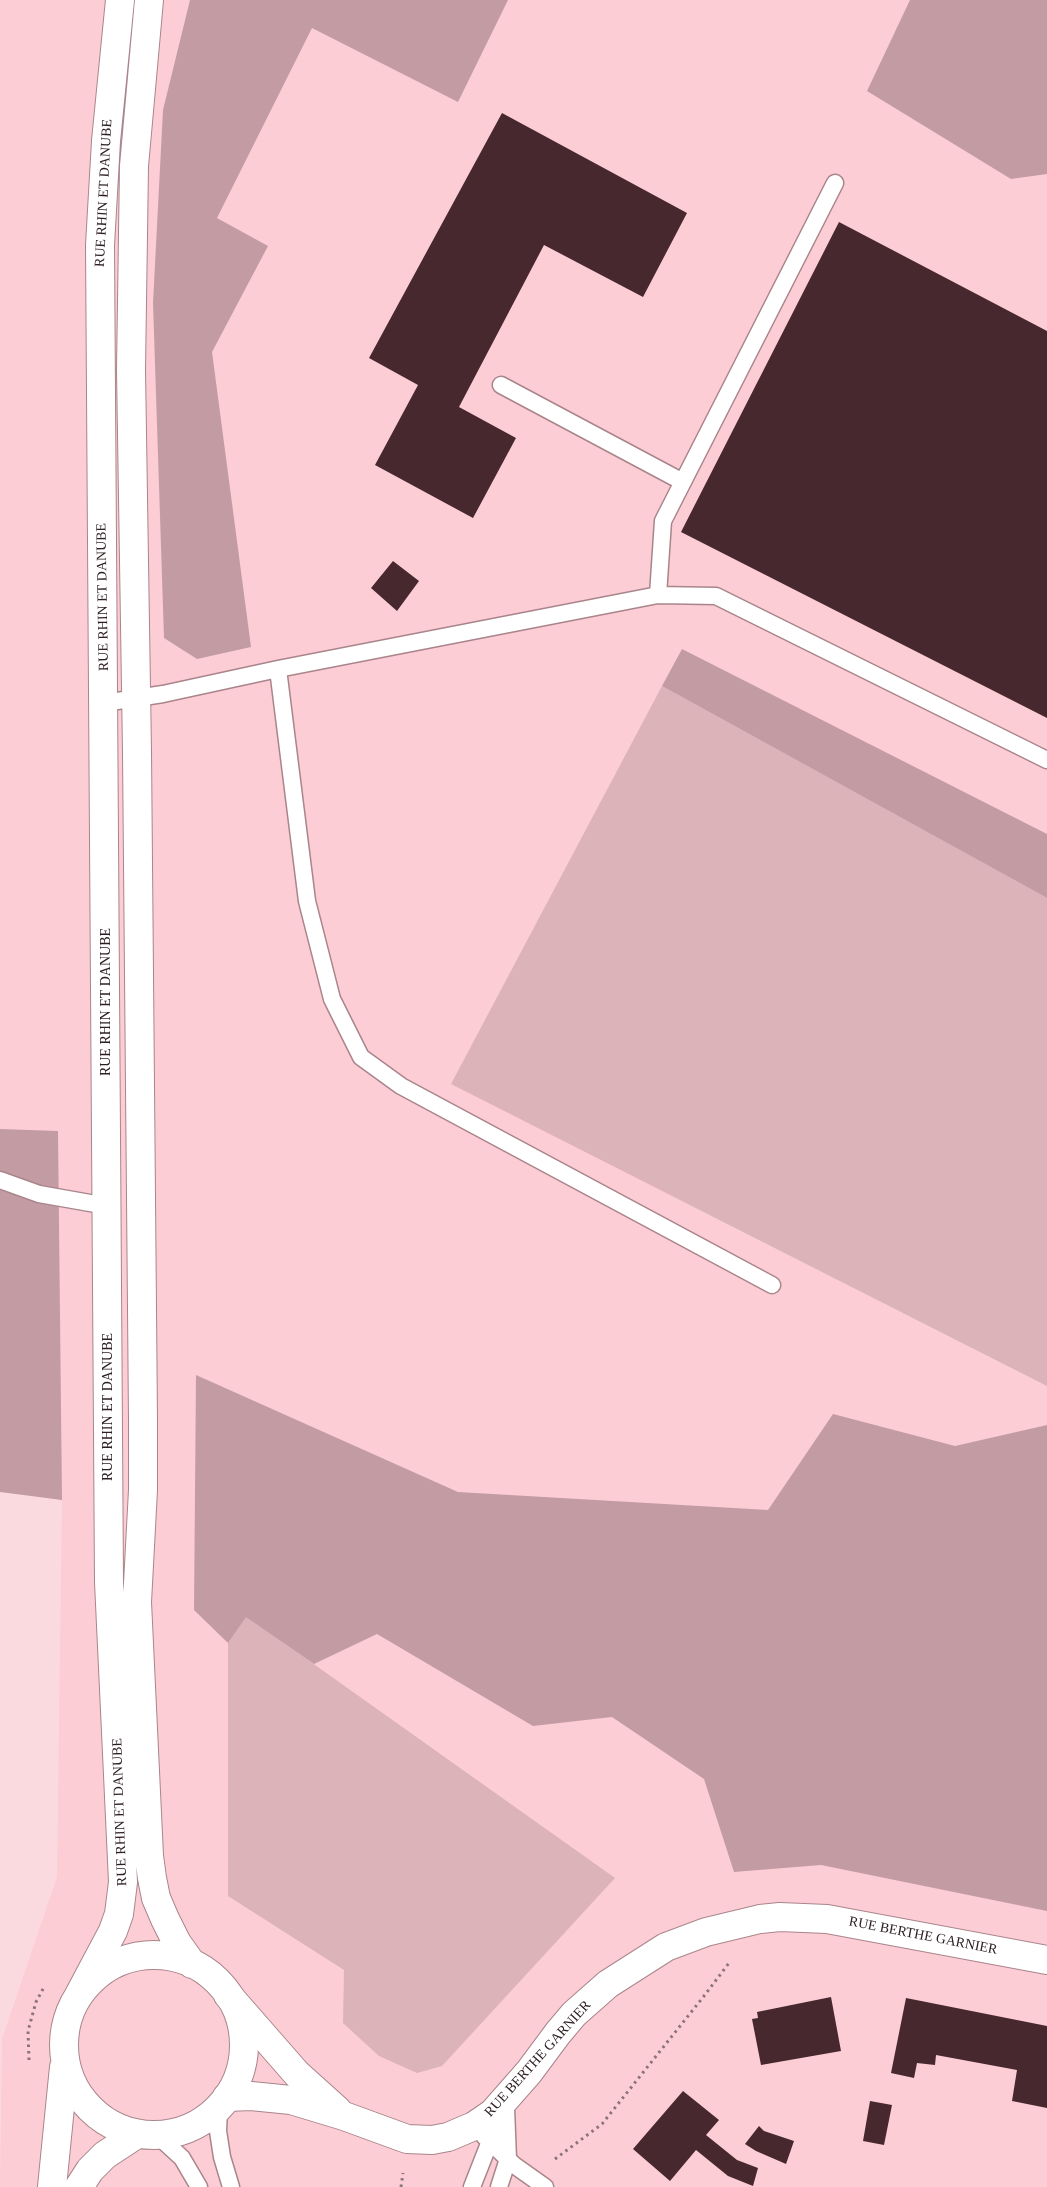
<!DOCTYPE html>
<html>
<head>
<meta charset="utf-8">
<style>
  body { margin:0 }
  canvas { display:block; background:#fadadf }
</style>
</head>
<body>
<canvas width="1047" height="2187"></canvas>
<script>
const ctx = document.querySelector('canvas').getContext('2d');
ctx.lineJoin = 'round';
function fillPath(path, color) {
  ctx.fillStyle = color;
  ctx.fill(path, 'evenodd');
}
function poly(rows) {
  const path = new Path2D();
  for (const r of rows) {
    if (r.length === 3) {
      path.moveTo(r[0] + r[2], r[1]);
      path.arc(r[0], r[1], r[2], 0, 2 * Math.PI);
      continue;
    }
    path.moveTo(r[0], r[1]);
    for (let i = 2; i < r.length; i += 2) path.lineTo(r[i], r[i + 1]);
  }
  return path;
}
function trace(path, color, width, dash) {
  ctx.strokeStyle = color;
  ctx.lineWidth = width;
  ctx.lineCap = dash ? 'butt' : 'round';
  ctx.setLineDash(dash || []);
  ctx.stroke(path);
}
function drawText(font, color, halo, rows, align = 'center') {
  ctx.font = font + ' Georgia,serif';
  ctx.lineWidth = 5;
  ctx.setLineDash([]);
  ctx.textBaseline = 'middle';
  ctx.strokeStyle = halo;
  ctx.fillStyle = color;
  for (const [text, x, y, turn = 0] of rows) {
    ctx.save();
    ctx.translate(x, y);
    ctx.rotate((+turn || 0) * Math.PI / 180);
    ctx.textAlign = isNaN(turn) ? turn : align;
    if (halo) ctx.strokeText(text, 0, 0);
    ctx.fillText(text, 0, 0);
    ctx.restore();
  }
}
fillPath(poly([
  [0,0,1047,0,1047,2187,0,2187,2,2039,57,1877,62,1501,0,1475]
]), '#fdcdd5');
fillPath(poly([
  [662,686,1047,898,1047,1386,451,1084],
  [246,1616,615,1878,442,2066,417,2073,379,2056,343,2023,344,1970,228,1896,228,1643]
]), '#dbb3b9');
fillPath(poly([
  [190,0,508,0,458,102,312,28,217,218,268,246,212,352,251,647,197,659,164,638,153,303,163,110],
  [910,0,1047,0,1047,174,1011,179,867,91],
  [682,649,1047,834,1047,898,662,686],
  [0,1129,58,1131,62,1500,0,1492],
  [196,1375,458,1492,768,1510,833,1414,955,1446,1047,1425,1047,1911,821,1865,734,1872,704,1779,612,1717,533,1726,377,1634,314,1664,246,1617,228,1643,194,1610]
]), '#c39ca3');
fillPath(poly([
  [502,113,687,213,643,297,544,245,459,407,516,438,473,518,375,465,418,385,369,358],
  [839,222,1047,331,1047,718,681,532],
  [393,561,419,581,397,611,371,588],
  [831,1997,841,2051,761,2065,752,2019,758,2018,757,2012],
  [906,1998,1047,2026,1047,2108,1012,2101,1017,2070,936,2055,935,2065,917,2063,914,2078,891,2073],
  [683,2091,719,2120,706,2135,737,2160,758,2168,753,2186,728,2176,696,2150,670,2181,633,2149],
  [870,2101,892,2105,884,2145,863,2141],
  [759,2126,764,2131,794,2141,786,2164,756,2151,745,2144]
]), '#46282e');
const service = poly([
  [501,385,683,482],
  [658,595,663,521,835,183],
  [278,669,307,901,332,999,361,1057,401,1086,772,1285],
  [104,703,163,694,278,669,658,595,716,596,1047,760],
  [0,1180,39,1194,107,1206],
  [219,2108,218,2131,222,2157,231,2187],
  [158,2136,182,2158,199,2187],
  [484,2136,514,2165,545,2187],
  [472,2187,503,2108],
  [499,2187,508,2159,506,2108]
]);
const minor = poly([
  [228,1995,297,2074,337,2110],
  [227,2097,251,2096,291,2100,344,2116,407,2139,432,2140,448,2137,474,2126,493,2113,529,2072,558,2033,574,2014,608,1984,666,1947,706,1932,760,1919,780,1917,827,1919,1047,1960]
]);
const secondary = poly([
  [149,0,134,166,131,370,137,752,143,1420,143,1490,137,1602,149,1856,152,1878,156,1898,165,1919,177,1943,192,1964],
  [154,2045,90],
  [79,1995,113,1931,119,1914,123,1882,109,1582,100,245,106,141,120,0],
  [52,2187,64,2067],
  [79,2187,90,2170,105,2155,137,2134]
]);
trace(service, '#a9858b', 19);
trace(minor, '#a9858b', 30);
trace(secondary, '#a9858b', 30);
trace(poly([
  [29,2060,28,2031,36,2002,44,1987],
  [555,2159,602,2124,704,1996,729,1963],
  [401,2187,403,2173]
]), '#8b7478', 3, [2.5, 4]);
trace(service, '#fff', 16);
trace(minor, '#fff', 28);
trace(secondary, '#fff', 28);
drawText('14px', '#2e2022', '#fff', [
  ["RUE RHIN ET DANUBE",104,193,-87],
  ["RUE RHIN ET DANUBE",103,597,-91],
  ["RUE RHIN ET DANUBE",106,1002,-90],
  ["RUE RHIN ET DANUBE",108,1407,-90],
  ["RUE RHIN ET DANUBE",120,1812,-92],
  ["RUE BERTHE GARNIER",923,1936,11],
  ["RUE BERTHE GARNIER",538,2059,-48]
]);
</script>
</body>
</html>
